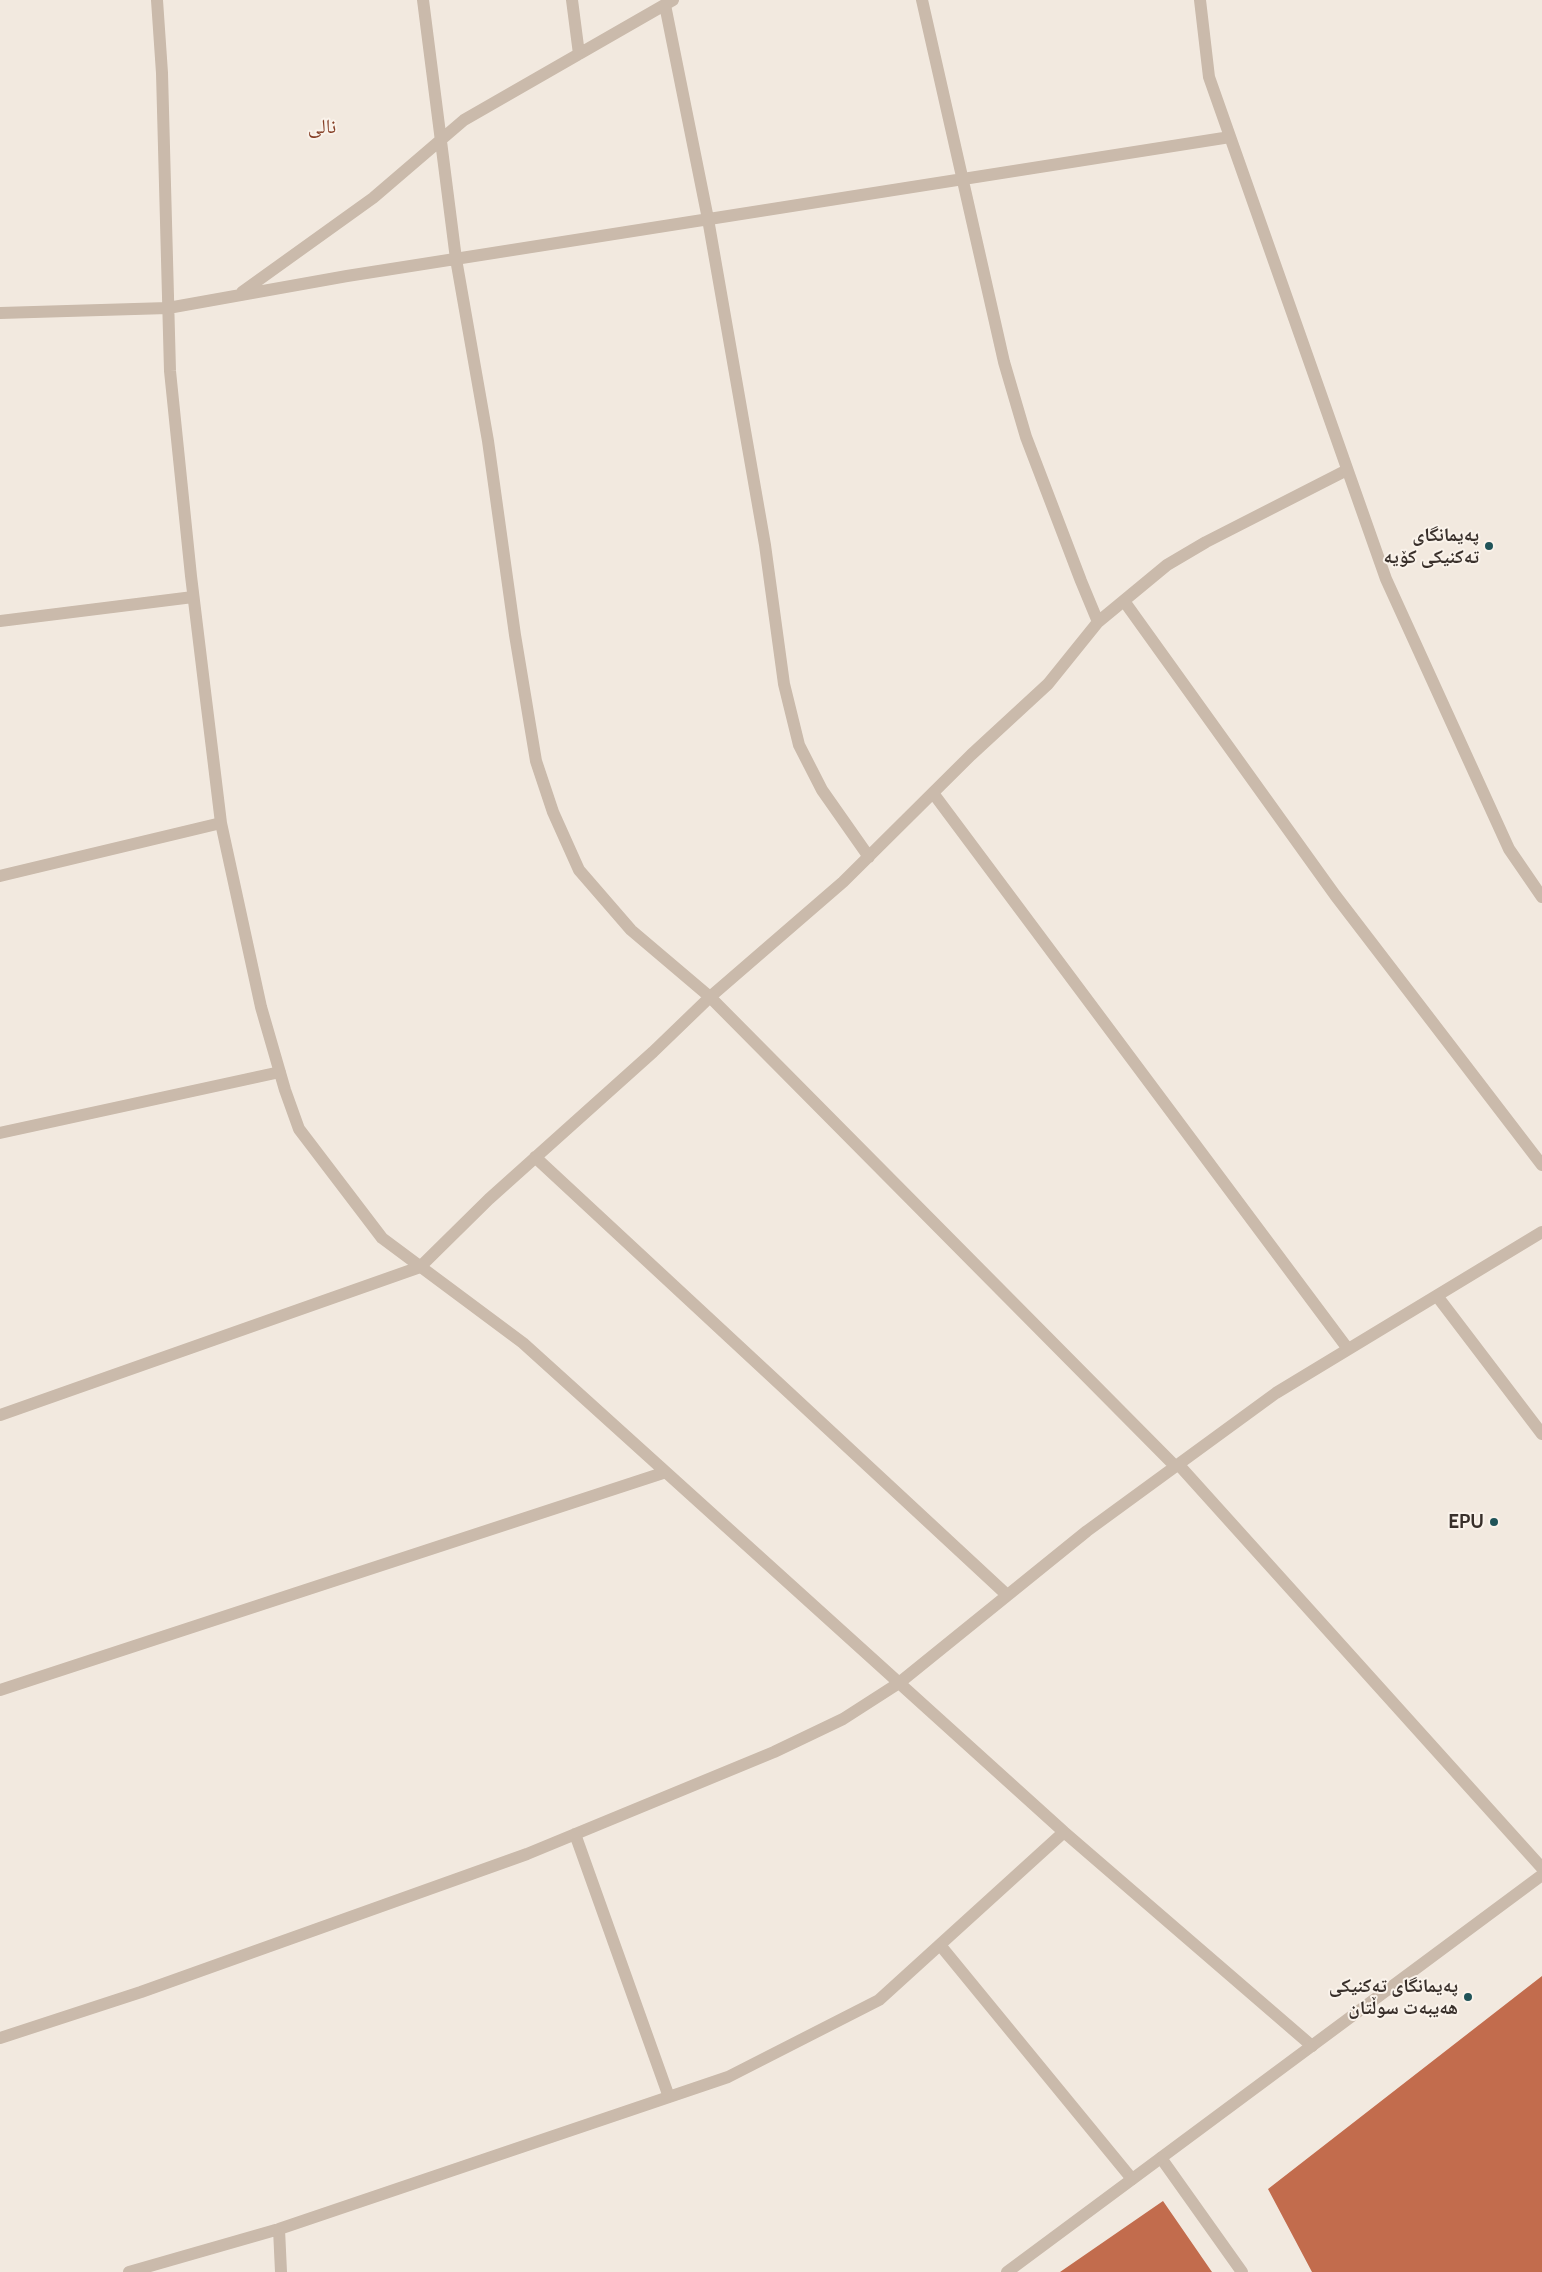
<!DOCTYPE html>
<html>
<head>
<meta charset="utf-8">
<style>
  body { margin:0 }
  canvas { display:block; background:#f2e9df }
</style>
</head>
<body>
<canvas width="1542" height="2272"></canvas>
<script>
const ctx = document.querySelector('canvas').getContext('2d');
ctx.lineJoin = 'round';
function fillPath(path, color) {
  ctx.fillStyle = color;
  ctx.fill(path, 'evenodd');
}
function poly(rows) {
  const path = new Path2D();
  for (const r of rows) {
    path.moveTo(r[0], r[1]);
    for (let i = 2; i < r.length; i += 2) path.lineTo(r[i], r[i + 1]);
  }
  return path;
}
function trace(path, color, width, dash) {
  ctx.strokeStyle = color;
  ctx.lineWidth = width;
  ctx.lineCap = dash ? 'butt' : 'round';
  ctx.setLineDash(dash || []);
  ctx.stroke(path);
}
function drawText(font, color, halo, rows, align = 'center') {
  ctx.font = font + ' Cabin,"Noto Naskh Arabic",sans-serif';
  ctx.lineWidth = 4;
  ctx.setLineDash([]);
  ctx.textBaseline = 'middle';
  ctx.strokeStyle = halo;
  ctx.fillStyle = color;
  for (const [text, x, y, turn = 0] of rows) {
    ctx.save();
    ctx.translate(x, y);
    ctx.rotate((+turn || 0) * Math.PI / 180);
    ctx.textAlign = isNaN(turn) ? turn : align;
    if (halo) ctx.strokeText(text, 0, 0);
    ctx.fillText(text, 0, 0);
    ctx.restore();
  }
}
fillPath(poly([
  [1542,1976,1542,2272,1312,2272,1268,2189],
  [1163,2201,1212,2272,1060,2272]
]), '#c26c4d');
trace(poly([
  [157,0,162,73,170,371,191,576,221,823,261,1007,285,1090,299,1129,382,1238,523,1343,1064,1832,1312,2046],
  [423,0,456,259,488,441,515,635,536,761,553,812,579,870,631,930,710,997,1175,1466],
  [572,0,579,54],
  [922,0,1004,362,1026,437,1081,581,1098,622],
  [1200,0,1209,77,1386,579,1509,849,1542,897],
  [665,5,708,219,765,545,784,684,799,745,822,790,869,857],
  [242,292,373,198,464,120,673,0],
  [0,313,168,308,347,276,1230,137],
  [1124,601,1335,895,1542,1165],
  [0,621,193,597],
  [933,793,1348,1349],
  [0,876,221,823],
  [0,1133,280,1072],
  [535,1157,1007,1595],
  [1437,1296,1542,1434],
  [0,1415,420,1267,489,1199,653,1052,710,997,843,882,971,755,1048,684,1098,622,1167,565,1206,542,1347,470],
  [1178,1464,1542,1868],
  [0,1690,666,1472],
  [575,1834,669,2097],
  [940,1945,1132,2179],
  [0,2038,141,1992,527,1854,774,1752,843,1719,899,1683,1087,1531,1276,1393,1542,1232],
  [1161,2158,1242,2272],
  [279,2229,281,2272],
  [129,2272,279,2229,728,2077,879,2000,1064,1832]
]), '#cabaab', 12);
trace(poly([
  [1007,2272,1542,1875]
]), '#cabaab', 12);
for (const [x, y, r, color] of [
  [1489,546,5,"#205358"],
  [1494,1522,5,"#205358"],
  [1468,1997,5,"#205358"]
]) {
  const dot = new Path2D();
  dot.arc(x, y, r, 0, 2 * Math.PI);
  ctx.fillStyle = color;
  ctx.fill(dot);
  trace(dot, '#faf3eb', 2);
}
drawText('bold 19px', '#382f2a', '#faf3eb', [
  ["په‌یمانگای",1479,535],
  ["ته‌كنیكی كۆیه‌",1479,557],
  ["EPU",1484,1522],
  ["پەیمانگای تەکنیکی",1458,1986],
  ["هەیبەت سوڵتان",1458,2008]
], 'right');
drawText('20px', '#843e25', '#faf3eb', [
  ["نالی",322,127]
]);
</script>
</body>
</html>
